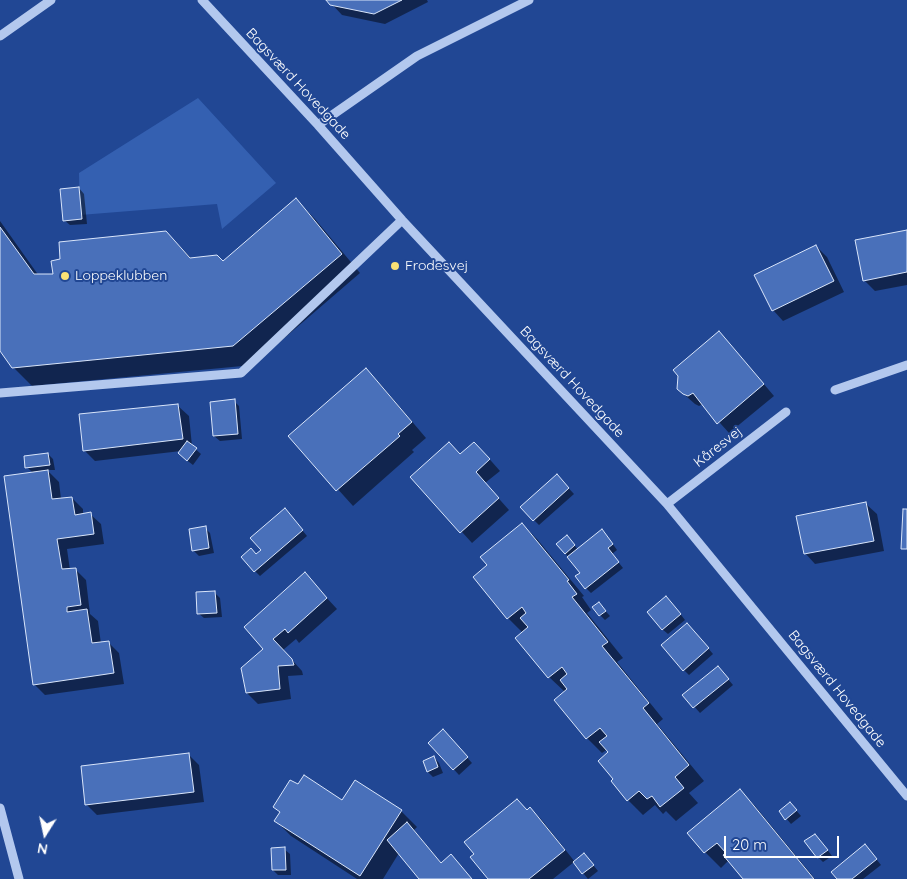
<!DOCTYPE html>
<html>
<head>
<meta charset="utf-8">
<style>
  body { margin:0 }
  #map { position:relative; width:907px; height:879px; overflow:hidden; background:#214794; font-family:Quicksand,sans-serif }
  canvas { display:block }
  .north { position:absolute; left:20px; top:809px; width:50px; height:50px; -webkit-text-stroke:4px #214794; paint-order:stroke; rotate:190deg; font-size:14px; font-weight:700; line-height:20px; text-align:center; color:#fff }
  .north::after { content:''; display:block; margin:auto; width:18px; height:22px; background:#fff; clip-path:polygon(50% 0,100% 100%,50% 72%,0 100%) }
  .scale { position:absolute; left:724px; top:836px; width:115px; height:22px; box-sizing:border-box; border:2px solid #fff; border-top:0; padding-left:6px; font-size:15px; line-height:18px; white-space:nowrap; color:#fff; -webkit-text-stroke:4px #214794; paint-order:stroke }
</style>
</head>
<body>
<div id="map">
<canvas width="907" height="879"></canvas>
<div class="north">N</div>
<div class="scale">20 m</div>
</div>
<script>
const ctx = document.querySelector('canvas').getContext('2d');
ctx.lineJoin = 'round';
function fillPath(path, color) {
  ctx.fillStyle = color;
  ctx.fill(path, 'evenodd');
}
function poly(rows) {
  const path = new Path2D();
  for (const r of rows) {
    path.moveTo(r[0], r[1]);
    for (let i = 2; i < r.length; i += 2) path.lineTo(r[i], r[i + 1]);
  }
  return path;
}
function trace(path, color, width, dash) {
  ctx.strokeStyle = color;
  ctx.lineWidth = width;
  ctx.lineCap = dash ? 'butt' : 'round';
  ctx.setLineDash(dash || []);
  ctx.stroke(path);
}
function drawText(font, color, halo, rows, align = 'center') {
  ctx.font = font + ' Quicksand,sans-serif';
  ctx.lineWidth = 4;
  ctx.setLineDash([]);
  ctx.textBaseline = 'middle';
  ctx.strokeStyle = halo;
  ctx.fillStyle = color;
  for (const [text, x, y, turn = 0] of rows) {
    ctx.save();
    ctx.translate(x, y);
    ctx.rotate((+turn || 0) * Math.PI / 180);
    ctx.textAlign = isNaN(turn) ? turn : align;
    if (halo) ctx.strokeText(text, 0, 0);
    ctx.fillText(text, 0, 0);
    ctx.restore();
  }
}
fillPath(poly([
  [198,98,276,183,222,229,217,204,80,215,79,173]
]), '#3460b1');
fillPath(poly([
  [328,0,427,0,428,2,385,24,342,15],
  [79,188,84,194,87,224,70,225,64,220],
  [296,200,315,219,360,273,253,365,32,386,13,367,0,349,0,221,39,276,54,275,166,232,192,259,223,263],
  [907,232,907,285,875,291,864,280],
  [816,246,827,257,844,292,783,321,773,310],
  [729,343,774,396,729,433,703,404,699,406,695,404,678,389],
  [366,370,381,385,426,438,412,450,414,452,353,506,290,436],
  [234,401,239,406,242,439,220,441,214,436],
  [178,406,189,416,192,446,201,454,193,465,184,458,181,451,95,461,84,450],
  [48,454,53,459,55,470,47,470,59,482,61,499,72,498,83,509,83,515,90,514,101,524,104,544,67,549,70,570,75,569,86,580,90,614,98,621,101,644,109,643,119,653,124,684,45,695,34,684,33,473,27,467],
  [485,454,500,471,485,483,509,510,472,543,412,477,461,455],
  [562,481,574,494,539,525,534,520],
  [866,504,877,514,884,551,815,564,805,553],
  [290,515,307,536,260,576,255,571,257,555],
  [522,524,537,539,584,596,582,597,591,610,587,613,623,658,617,662,663,719,657,724,704,781,689,793,698,803,676,821,666,811,663,814,655,805,643,815,628,800,612,781,615,779,610,752,608,749,602,753,587,738,556,700,565,692,549,677,516,638,523,633,508,618,488,565],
  [205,528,210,533,214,553,199,556,194,551],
  [607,536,617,550,612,554,623,568,591,593,586,588,581,573,565,553,572,542,578,550],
  [315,585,337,609,299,643,296,639,283,650,302,671,303,675,288,676,291,699,258,704,247,693,264,649],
  [215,593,220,598,222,617,204,618,198,613],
  [671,602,685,620,668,634,662,629],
  [599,604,610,616,605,620,600,615],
  [693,630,713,654,689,675,684,670],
  [723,673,733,685,700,713,684,695],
  [448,736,472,763,459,775,430,743],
  [189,755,199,765,204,802,97,815,86,804],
  [434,757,439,763,443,773,433,777,428,772,424,762],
  [355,782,401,811,417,827,414,830,442,864,472,879,421,879,399,853,383,879,357,879,291,836,276,821,281,813,274,806,343,802],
  [740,791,755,806,815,879,745,879,729,860,721,868,705,852,689,833],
  [530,809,541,819,575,862,589,860,598,871,588,879,574,862,553,879,490,879],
  [795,809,801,816,791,824,780,811],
  [820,840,832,856,823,862,818,857],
  [865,845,881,865,863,879,839,879],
  [284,849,290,854,291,875,278,875,273,870]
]), '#0007');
const building = poly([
  [326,0,402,0,374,14,330,5,326,0],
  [79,187,82,219,63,221,60,189,79,187],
  [296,198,342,254,233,346,12,368,0,351,0,227,34,274,53,274,51,261,60,259,59,242,166,231,190,258,217,255,223,261,296,198],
  [907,230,907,272,863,281,855,240,907,230],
  [816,245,834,281,772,311,754,275,816,245],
  [719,331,764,384,717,424,693,393,688,396,683,394,677,389,678,376,673,370,719,331],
  [366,368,412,422,398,434,400,436,336,491,288,436,366,368],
  [235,399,238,434,213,436,210,402,235,399],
  [178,404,183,439,83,451,79,414,178,404],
  [187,441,197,448,187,461,178,453,187,441],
  [449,442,460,454,474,442,490,459,476,472,499,498,460,533,410,477,449,442],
  [48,453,50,465,25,468,24,456,48,453],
  [48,470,52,499,72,497,75,515,91,512,94,534,57,539,62,569,76,568,81,605,67,607,67,612,87,609,92,643,109,641,114,673,33,685,4,476,48,470],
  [557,474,569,488,533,521,520,507,557,474],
  [866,502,874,541,804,554,796,516,866,502],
  [285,508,303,530,254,572,241,557,251,548,256,554,261,550,250,538,285,508],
  [903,509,907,509,907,549,901,549,903,509],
  [522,523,569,580,567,581,577,594,572,597,608,642,602,646,649,703,643,708,689,765,675,777,684,788,660,807,652,796,647,799,639,791,627,801,611,781,613,779,598,761,608,752,599,742,607,736,600,728,586,739,554,700,567,689,560,680,567,674,562,667,548,678,515,638,528,627,520,618,526,613,522,607,507,619,473,577,487,565,480,557,522,523],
  [206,526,209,548,192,551,189,529,206,526],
  [602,529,613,544,608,548,619,562,585,589,575,576,580,573,567,557,602,529],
  [567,535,575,545,565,554,556,544,567,535],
  [305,572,327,598,288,633,285,629,273,639,292,659,294,665,278,666,280,689,246,693,241,668,263,649,244,627,305,572],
  [215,591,217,613,197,614,196,592,215,591],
  [666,596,681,614,662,630,647,612,666,596],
  [599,602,606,611,599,616,592,607,599,602],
  [687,623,709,648,683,671,661,645,687,623],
  [718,666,729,679,693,708,682,695,718,666],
  [443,729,468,757,453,770,428,743,443,729],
  [189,753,194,792,85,805,81,766,189,753],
  [434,756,438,767,427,772,423,761,434,756],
  [304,775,342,800,355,780,402,810,360,876,274,821,280,812,273,807,290,780,298,784,304,775],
  [740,789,814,879,743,879,723,855,726,853,717,843,704,853,687,833,740,789],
  [517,799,527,810,530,807,565,850,529,879,488,879,470,857,474,854,464,842,517,799],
  [790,802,797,810,785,820,779,811,790,802],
  [407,822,441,863,451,854,472,879,419,879,387,840,407,822],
  [815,834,828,850,817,858,804,841,815,834],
  [865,844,877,859,852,879,837,879,831,872,865,844],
  [285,847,286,870,272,870,271,848,285,847],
  [584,853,594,865,582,874,573,862,584,853]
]);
fillPath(building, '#4970ba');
trace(building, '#d9e5fa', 1);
trace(poly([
  [202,0,318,125,402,220,667,504,907,796],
  [0,36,51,0],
  [318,125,417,56,529,0],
  [835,390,907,365],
  [0,393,241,373,402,220],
  [667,504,786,412],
  [0,808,19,879]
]), '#b3c8ee', 9);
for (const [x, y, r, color] of [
  [395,266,5,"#fae175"],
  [65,276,5,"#fae175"]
]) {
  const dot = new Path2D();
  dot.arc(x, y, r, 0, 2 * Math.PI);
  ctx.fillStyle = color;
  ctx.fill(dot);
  trace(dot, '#214794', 2);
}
drawText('14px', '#fff', '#214794', [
  ["Bagsværd Hovedgade",298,84,47],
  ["Bagsværd Hovedgade",572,382,47],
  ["Kåresvej",718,447,-38],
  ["Bagsværd Hovedgade",837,689,51]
]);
drawText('14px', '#fff', '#214794', [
  ["Frodesvej",405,266],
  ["Loppeklubben",75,276]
], 'left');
</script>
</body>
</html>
